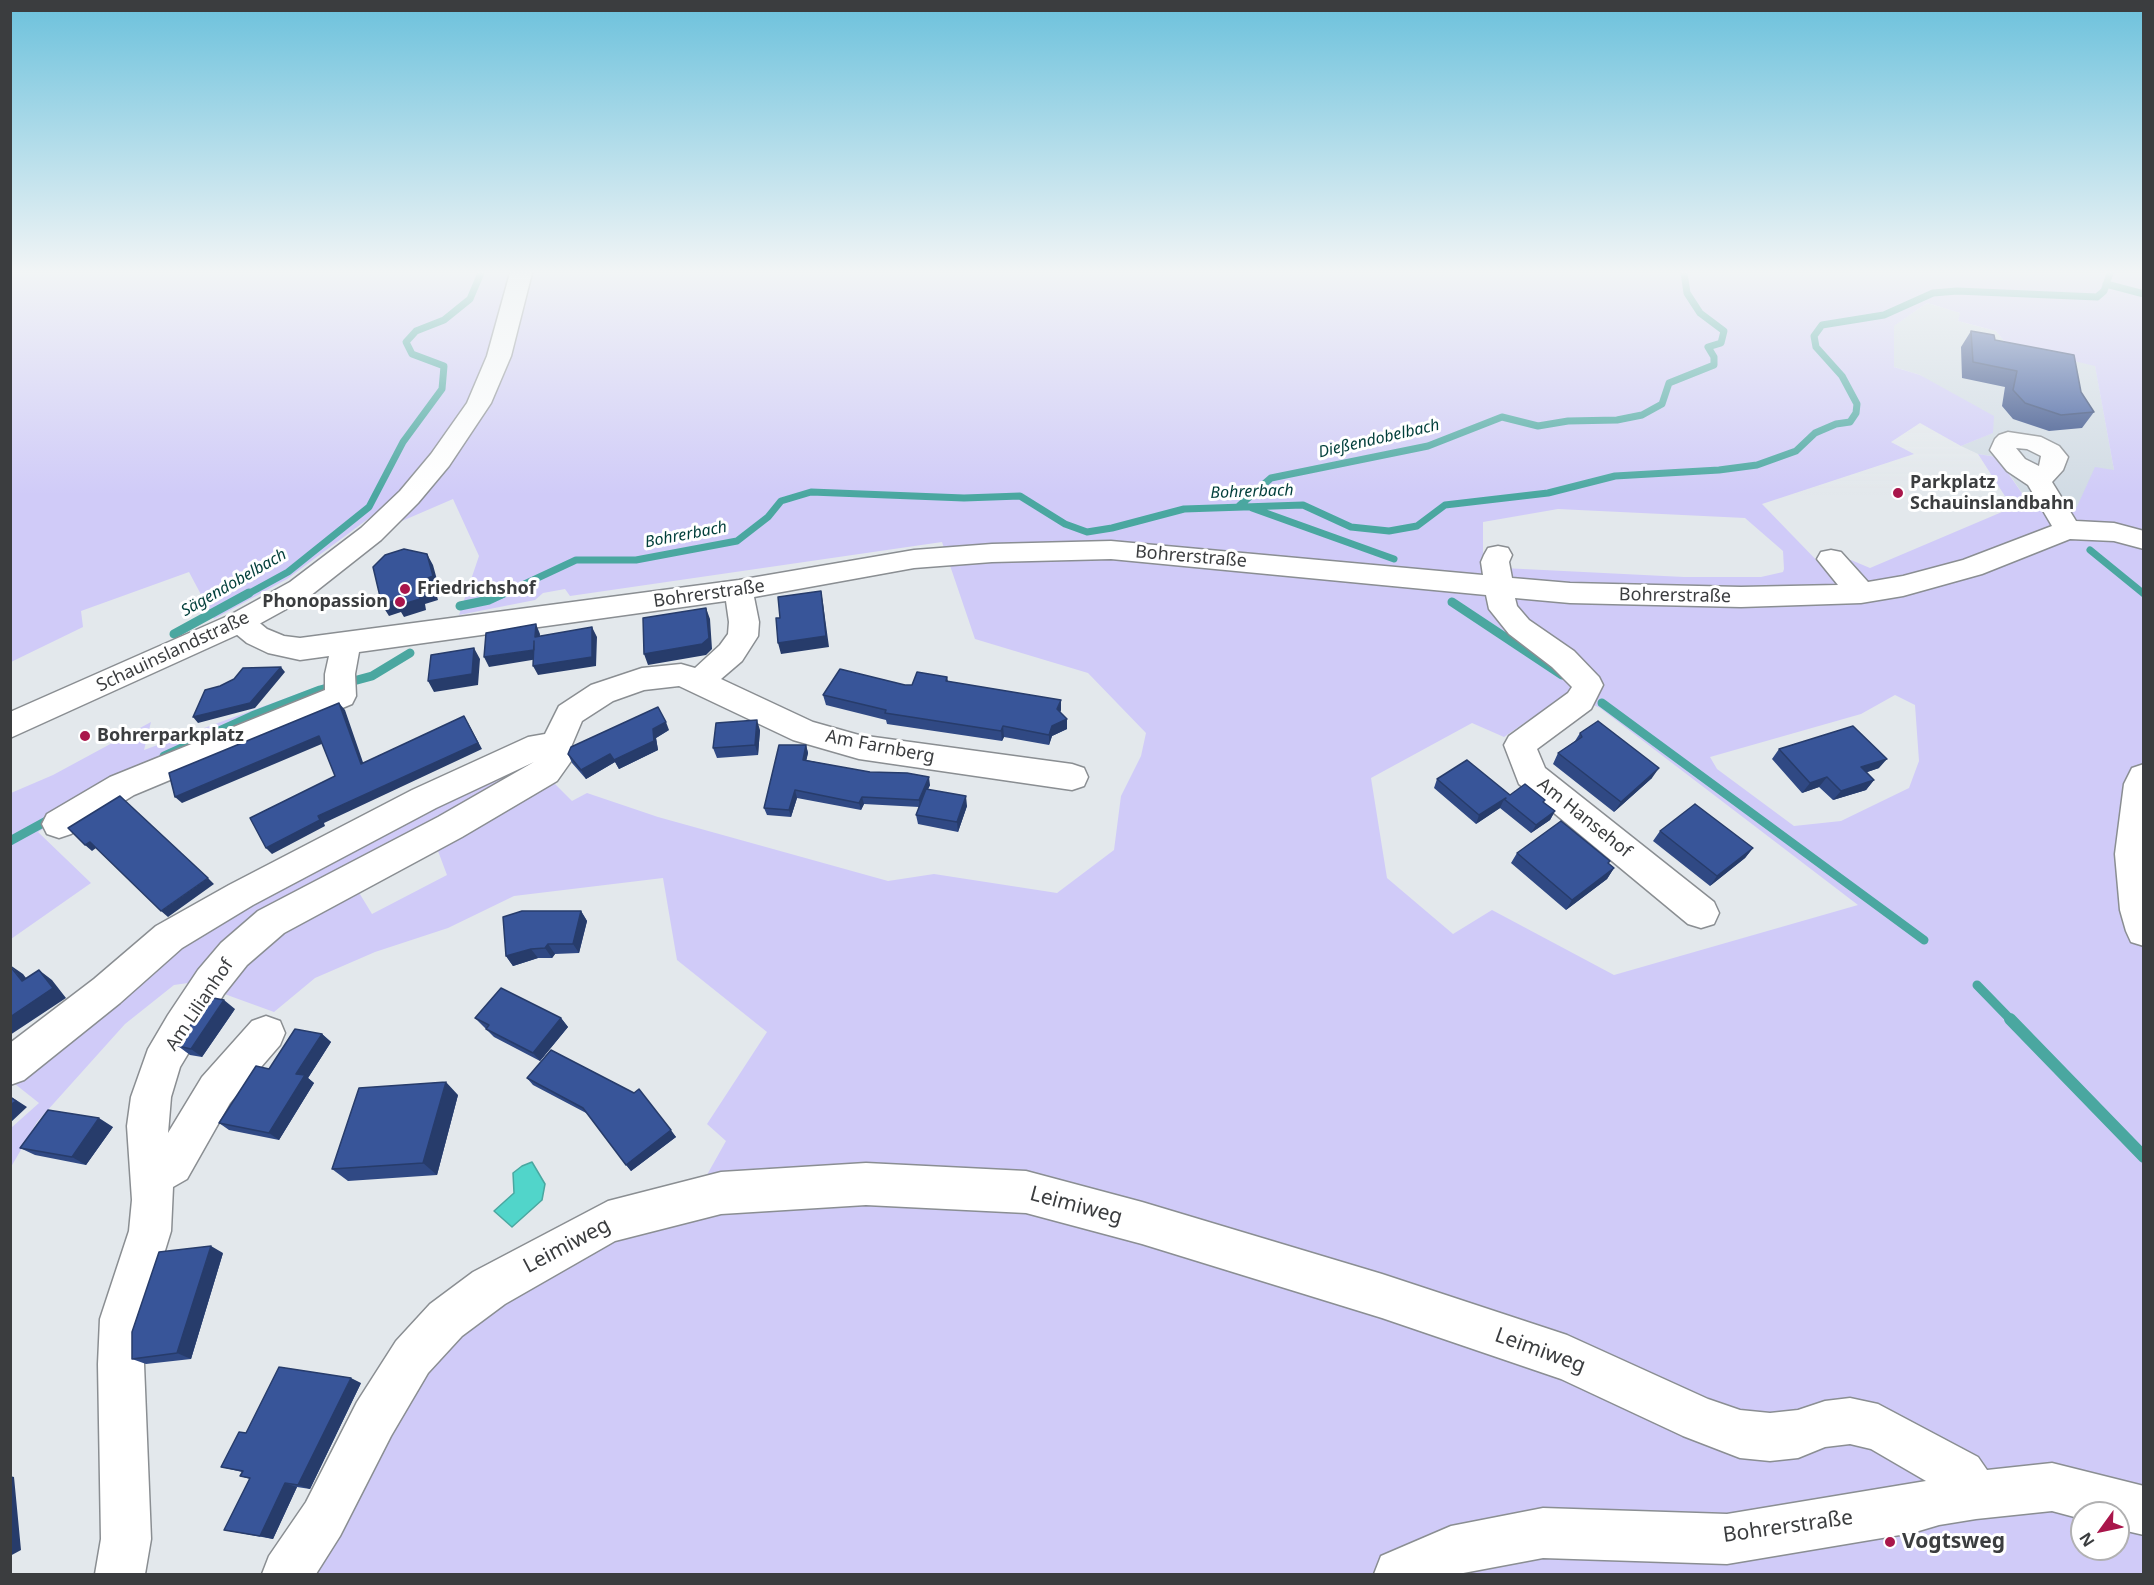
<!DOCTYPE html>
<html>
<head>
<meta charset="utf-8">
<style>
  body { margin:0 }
  #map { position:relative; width:2154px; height:1585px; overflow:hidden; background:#e3e8ec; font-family:"Noto Sans",sans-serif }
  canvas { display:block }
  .frame { position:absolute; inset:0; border:12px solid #3b3d3f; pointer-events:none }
  .north { position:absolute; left:2070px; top:1501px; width:60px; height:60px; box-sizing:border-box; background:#fff; border:2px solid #b1b1b2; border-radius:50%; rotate:237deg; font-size:16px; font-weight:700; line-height:24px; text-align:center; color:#3b3d3f }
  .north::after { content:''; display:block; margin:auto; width:21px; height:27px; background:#a9164b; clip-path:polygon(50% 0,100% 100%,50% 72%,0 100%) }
</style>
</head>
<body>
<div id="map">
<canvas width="2154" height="1585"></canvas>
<div class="frame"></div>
<div class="north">N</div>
</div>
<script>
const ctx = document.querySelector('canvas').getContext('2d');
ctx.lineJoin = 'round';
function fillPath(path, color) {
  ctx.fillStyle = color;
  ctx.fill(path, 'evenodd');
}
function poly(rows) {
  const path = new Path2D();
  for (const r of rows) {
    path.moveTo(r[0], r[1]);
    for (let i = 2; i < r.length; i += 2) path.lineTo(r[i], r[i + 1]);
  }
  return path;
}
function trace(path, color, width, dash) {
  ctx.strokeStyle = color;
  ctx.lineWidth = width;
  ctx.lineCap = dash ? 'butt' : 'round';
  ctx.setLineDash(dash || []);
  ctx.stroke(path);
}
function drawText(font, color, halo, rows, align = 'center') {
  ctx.font = font + ' "Noto Sans",sans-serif';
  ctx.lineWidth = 6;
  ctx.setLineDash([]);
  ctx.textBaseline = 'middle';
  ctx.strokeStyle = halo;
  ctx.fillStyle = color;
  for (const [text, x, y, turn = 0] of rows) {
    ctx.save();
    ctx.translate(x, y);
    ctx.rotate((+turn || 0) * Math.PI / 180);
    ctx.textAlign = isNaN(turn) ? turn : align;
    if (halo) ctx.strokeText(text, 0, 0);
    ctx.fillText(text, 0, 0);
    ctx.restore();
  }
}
fillPath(poly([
  [1927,303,1961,313,1958,321,1996,331,2007,345,2095,365,2114,470,2075,511,2028,502,1998,457,1978,454,1961,446,1992,433,1920,375,1894,367,1893,326]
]), '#d1dbe4');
fillPath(poly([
  [11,273,2143,273,2143,1574,292,1574,452,1326,610,1234,685,1214,726,1141,707,1124,767,1032,677,960,663,878,514,896,448,928,375,952,315,978,274,1012,219,992,250,955,355,886,372,914,447,875,435,843,550,779,572,801,587,793,658,817,888,881,934,874,1057,893,1114,850,1121,796,1141,756,1146,733,1088,673,975,639,942,542,570,596,565,589,543,593,535,600,459,615,479,556,453,499,402,521,372,516,287,579,214,619,189,572,81,611,83,627,11,662],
  [1927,303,1960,313,1958,321,1996,331,2007,345,2095,366,2114,470,2095,467,2075,511,2028,502,1997,457,1978,454,2010,504,2009,509,1870,568,1851,560,1824,568,1762,504,1914,454,1891,442,1920,423,1961,446,1993,433,1994,416,1920,375,1894,367,1894,326],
  [1558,509,1745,518,1783,551,1784,569,1783,572,1761,577,1684,577,1483,567,1483,522],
  [1568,693,1600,708,1858,905,1614,975,1492,910,1453,934,1387,878,1371,778,1472,723,1504,737],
  [1895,695,1915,705,1919,761,1909,788,1841,821,1794,826,1717,769,1710,757,1861,714],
  [2082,1513,2118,1513,2118,1549,2082,1549],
  [330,682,330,694,140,771,38,832,91,883,11,939,11,793,53,775,151,722,144,750],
  [547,757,195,982,174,985,125,1024,37,1122,11,1167,11,1128,39,1103,15,1084,115,1006,179,943,419,806]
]), '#d0cbf8');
const water = poly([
  [532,1162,545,1184,542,1200,512,1227,494,1211,514,1193,513,1173,522,1166,532,1162]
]);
fillPath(water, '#51d5ca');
trace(water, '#4aa7a0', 1.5);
trace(poly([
  [2106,284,2144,294],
  [1239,506,1271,478,1428,446,1502,417,1538,426,1568,421,1617,420,1642,415,1662,404,1669,383,1714,365,1714,357,1708,347,1721,343,1724,331,1700,313,1687,293,1684,273],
  [1252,508,1394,559],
  [2090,550,2144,594],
  [246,595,288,572,369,507,403,442,442,389,444,366,412,354,406,342,416,331,444,320,470,299,481,273],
  [501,595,576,560,636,560,737,541,768,517,781,501,811,492,964,498,1020,496,1065,524,1087,532,1112,528,1184,509,1303,505,1351,527,1389,531,1417,526,1445,505,1548,493,1615,476,1719,470,1757,465,1796,451,1815,433,1836,424,1850,422,1856,413,1857,404,1842,376,1816,347,1814,336,1822,325,1884,315,1933,293,1957,291,2097,297,2104,291,2110,273]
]), '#4aa7a0', 7);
trace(poly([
  [1452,602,1562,675],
  [460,606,489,600,504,593],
  [174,634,249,593],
  [1602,703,1924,940],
  [164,756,252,716,320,690,372,676,410,653],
  [10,841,52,818],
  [1977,985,2012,1021]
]), '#4aa7a0', 9);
trace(poly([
  [2010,1019,2144,1157]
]), '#4aa7a0', 12);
const minor = poly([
  [2008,432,2041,437,2059,446,2068,457,2063,470,2052,482,2076,521,2114,523,2144,531,2144,549,2114,541,2070,539,1982,574,1903,596,1861,603,1741,607,1570,603,1515,598,1517,606,1529,620,1574,651,1599,677,1603,685,1591,709,1537,749,1545,768,1714,902,1719,913,1714,924,1701,928,1688,924,1519,784,1504,745,1509,736,1568,693,1572,687,1552,667,1509,634,1489,609,1486,595,1111,559,992,562,914,568,754,597,759,622,758,636,742,661,721,679,813,722,859,735,1072,764,1084,768,1088,777,1084,786,1072,790,859,759,793,740,679,686,644,690,613,701,582,721,571,747,574,757,557,781,462,837,284,933,247,965,224,994,180,1067,171,1097,168,1133,202,1077,252,1021,266,1016,280,1021,285,1033,280,1045,230,1103,187,1179,173,1187,171,1231,144,1319,144,1364,151,1539,145,1574,95,1574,101,1539,98,1364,100,1319,129,1231,132,1200,127,1126,131,1097,148,1049,168,1015,198,970,221,943,258,911,438,817,534,762,436,808,253,905,182,948,120,1003,24,1080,10,1085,10,1043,94,979,156,926,229,885,412,790,528,737,545,734,559,706,591,685,642,668,681,664,695,668,720,645,728,634,729,622,726,601,359,652,355,674,356,696,352,704,134,795,71,834,59,838,47,834,42,824,47,814,110,777,325,690,325,674,329,656,300,660,268,653,247,643,230,629,225,622,230,615,240,612,250,615,267,629,284,636,300,638,739,580,914,550,992,544,1111,541,1483,575,1481,562,1484,555,1488,548,1498,546,1508,548,1512,555,1509,562,1512,578,1570,583,1741,587,1838,585,1817,559,1821,552,1831,550,1841,552,1868,582,1903,576,1963,560,2052,526,2028,485,2007,471,1990,450,1995,439,1999,435,2008,432],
  [2016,448,2027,449,2041,456,2039,466,2025,459,2016,448],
  [2144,764,2144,946,2131,942,2126,931,2120,910,2115,854,2124,784,2132,768,2144,764],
  [866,1163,1026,1171,1142,1202,1382,1274,1567,1335,1708,1399,1740,1410,1770,1413,1798,1410,1825,1401,1850,1398,1878,1404,1978,1457,1987,1470,2052,1463,2144,1486,2144,1535,2118,1529,2118,1513,2082,1513,2082,1519,2052,1511,1976,1519,1939,1525,1912,1533,1727,1564,1543,1558,1458,1574,1374,1574,1381,1556,1451,1526,1543,1508,1727,1514,1926,1481,1871,1449,1850,1444,1825,1447,1798,1458,1770,1461,1740,1458,1683,1436,1561,1379,1382,1318,1142,1244,1026,1213,866,1205,721,1214,615,1241,505,1304,462,1336,428,1373,391,1436,340,1536,316,1574,262,1574,269,1556,306,1502,357,1402,396,1341,430,1304,473,1272,608,1201,721,1172,866,1163]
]);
const major = poly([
  [510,273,532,273,511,356,491,403,449,466,418,503,381,540,310,596,250,629,10,738,10,712,230,615,290,582,361,528,400,491,431,454,467,403,487,356,510,273]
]);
trace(minor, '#8a8e92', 3);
trace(major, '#8a8e92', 3);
fillPath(minor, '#fff');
fillPath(major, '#fff');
fillPath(poly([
  [1971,331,1995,340,2081,392,2094,412,2082,428,2049,431,2013,419,2002,406,2005,387,1962,378,1961,347],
  [947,677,948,681,1061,710,1060,712,1067,719,1067,729,1052,736,1049,745,1004,737,1002,741,887,724,886,720,826,705,823,695,905,685,912,685],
  [669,730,656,738,658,750,619,769,615,762,586,779,572,763,568,754],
  [760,730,758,755,717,758,713,748],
  [1580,733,1652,778,1614,812,1553,764,1558,753,1575,741],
  [806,745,808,753,806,760,930,785,928,789,967,806,958,832,918,824,916,815,919,807,864,804,861,810,797,798,791,817,767,815,764,808],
  [1779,749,1879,768,1867,772,1874,780,1866,790,1833,800,1819,787,1802,793,1772,759],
  [1437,779,1544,803,1555,811,1550,820,1531,833,1500,808,1476,824,1434,788],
  [1660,831,1753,848,1745,858,1710,886,1653,841],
  [1517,853,1608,864,1614,868,1607,879,1566,910,1511,863],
  [581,911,587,921,579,953,555,954,552,958,538,958,513,966,506,956],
  [235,1009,202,1057,190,1055,178,1046],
  [475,1018,561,1018,568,1027,540,1061,494,1037],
  [322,1034,331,1042,308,1078,314,1083,279,1140,229,1130,219,1123,269,1069],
  [527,1078,634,1093,676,1137,631,1171,588,1114,533,1085],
  [458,1095,437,1175,348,1181,332,1169],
  [113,1127,86,1165,35,1155,20,1148],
  [223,1253,191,1359,146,1364,132,1359],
  [361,1383,310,1489,297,1487,273,1539,224,1530,250,1479,240,1476,242,1472,221,1467,246,1433]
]), '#304984');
fillPath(poly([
  [427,554,433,565,439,587,435,589,438,600,425,604,426,610,404,617,401,612,389,616,382,605,418,593,428,578],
  [821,591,823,603,829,647,781,654,778,643],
  [706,608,710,619,712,649,706,655,648,665,644,654],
  [536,624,540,634,539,646,535,637],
  [592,627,597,637,596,666,538,675,533,666],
  [474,648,480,659,478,685,434,692,428,681],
  [534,650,538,659,489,667,484,657],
  [281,667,285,672,255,708,198,723,193,717],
  [1061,700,1061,710,1057,719,1057,709],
  [339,703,345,710,366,771,361,764],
  [1067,719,1067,729,1052,736,1049,745,1049,735,1052,726],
  [757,720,760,730,758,755,755,745],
  [666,722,669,730,656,738,658,750,619,769,614,760,653,729],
  [468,723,482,749,324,823,325,826,272,854,266,848,318,816],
  [1003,726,1004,737,1002,741,1001,731],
  [319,736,324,743,182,803,175,797],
  [806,745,808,753,805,767,803,760],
  [610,754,615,762,586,779,581,770],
  [1887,759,1879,768,1853,777,1861,767],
  [1659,768,1652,778,1614,812,1621,802],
  [929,777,930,785,920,807,919,800],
  [1827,777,1819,787,1802,793,1810,783],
  [1874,780,1866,790,1833,800,1841,791],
  [795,790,797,798,791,817,789,810],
  [966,796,967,806,958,832,957,822],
  [862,797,864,804,861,810,859,803],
  [1504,799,1500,808,1476,824,1479,815],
  [1555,811,1550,820,1531,833,1536,825],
  [90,842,96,848,92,851,85,845],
  [1753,848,1745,858,1710,886,1717,876],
  [1614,868,1607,879,1566,910,1572,900],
  [208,878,214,884,168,917,161,911],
  [581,911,587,921,579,953,573,944],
  [548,944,555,954,552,958,545,948],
  [531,949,538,958,513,966,506,956],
  [10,965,23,974,36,991,22,981],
  [39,970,52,980,66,998,10,1035,10,1017],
  [224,1000,235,1009,202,1057,191,1049],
  [561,1018,568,1027,540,1061,533,1053],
  [322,1034,331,1042,308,1078,314,1083,279,1140,269,1133,296,1074],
  [446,1082,458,1095,437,1175,423,1163],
  [10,1096,27,1107,10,1123],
  [99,1118,113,1127,86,1165,72,1157],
  [671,1130,676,1137,631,1171,626,1165],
  [211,1246,223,1253,191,1359,177,1353],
  [351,1378,361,1383,310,1489,298,1485],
  [10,1476,14,1477,21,1550,10,1556],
  [285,1483,297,1487,273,1539,260,1536]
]), '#273c6b');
const building = poly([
  [1971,331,1994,335,1995,340,2074,355,2081,392,2094,412,2061,415,2025,403,2013,390,2017,371,1973,362,1971,331],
  [404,549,427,554,433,576,428,578,431,589,418,593,420,599,397,606,396,600,382,605,373,567,385,555,404,549],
  [821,591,826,636,778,643,776,618,780,618,778,597,821,591],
  [706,608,709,638,702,644,644,654,643,618,706,608],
  [536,624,535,637,592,627,592,657,533,666,534,641,534,650,484,657,486,633,536,624],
  [474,648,472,674,428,681,431,655,474,648],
  [281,667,250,703,193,717,205,690,220,686,234,679,243,668,281,667],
  [840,669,905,685,912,685,917,672,947,677,946,681,1061,700,1057,709,1067,719,1052,726,1049,735,1003,726,1001,731,885,713,886,710,823,695,840,669],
  [339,703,361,764,464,716,478,743,318,816,320,820,266,848,250,818,335,776,319,736,175,797,169,773,339,703],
  [658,707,666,722,653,729,654,741,614,760,610,754,581,770,568,754,571,747,658,707],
  [757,720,755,745,713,748,716,723,757,720],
  [1598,721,1659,768,1621,802,1558,753,1582,737,1580,733,1598,721],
  [1853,726,1887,759,1861,767,1874,780,1841,791,1827,777,1810,783,1779,749,1853,726],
  [779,745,806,745,803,760,870,772,907,773,929,777,919,800,862,797,859,803,795,790,789,810,764,808,779,745],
  [1467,760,1510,795,1525,784,1545,800,1543,802,1555,811,1536,825,1504,799,1506,798,1479,815,1437,779,1467,760],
  [926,789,966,796,957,822,916,815,926,789],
  [120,796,208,878,161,911,90,842,85,845,68,828,120,796],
  [1695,804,1753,848,1717,876,1660,831,1695,804],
  [1561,821,1610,861,1608,863,1614,868,1572,900,1517,853,1561,821],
  [522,911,581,911,573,944,548,944,545,948,531,949,506,956,503,917,522,911],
  [10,966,22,981,39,970,53,988,10,1017,10,966],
  [501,988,561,1018,533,1053,486,1029,489,1025,475,1018,501,988],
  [208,997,224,1000,191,1049,178,1046,208,997],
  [295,1029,322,1034,296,1074,305,1075,269,1133,219,1123,256,1066,269,1069,295,1029],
  [551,1050,634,1093,639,1089,671,1130,626,1165,583,1108,527,1078,551,1050],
  [446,1082,423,1163,332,1169,359,1088,446,1082],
  [10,1097,16,1101,10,1105,10,1097],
  [48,1110,99,1118,72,1157,20,1148,48,1110],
  [211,1246,177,1353,132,1359,132,1332,159,1252,211,1246],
  [279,1367,351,1378,298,1485,285,1483,260,1536,224,1530,250,1478,240,1476,243,1471,221,1467,239,1432,246,1433,279,1367]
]);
fillPath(building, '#385599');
trace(building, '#273c6b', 1.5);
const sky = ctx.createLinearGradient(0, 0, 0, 495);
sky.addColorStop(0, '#6bc1dc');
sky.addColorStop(0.55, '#f2f5f6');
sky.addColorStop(1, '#f2f5f600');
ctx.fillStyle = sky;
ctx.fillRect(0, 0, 2154, 495);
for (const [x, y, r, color] of [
  [1898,493,6,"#a9164b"],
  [405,589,6,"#a9164b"],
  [400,602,6,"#a9164b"],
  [85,736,6,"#a9164b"],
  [1890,1542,6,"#a9164b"]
]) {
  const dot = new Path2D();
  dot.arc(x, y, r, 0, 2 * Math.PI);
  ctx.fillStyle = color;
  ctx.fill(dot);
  trace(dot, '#fff', 2);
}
drawText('italic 16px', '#003e3a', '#fff', [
  ["Dießendobelbach",1379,439,-13],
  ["Bohrerbach",1252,492,-2],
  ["Bohrerbach",686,535,-11],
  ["Sägendobelbach",234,583,-30]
]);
drawText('bold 18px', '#3b3d3f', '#fff', [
  ["Parkplatz",1910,483],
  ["Schauinslandbahn",1910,504],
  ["Friedrichshof",417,589],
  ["Phonopassion",388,602,"right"],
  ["Bohrerparkplatz",97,736]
], 'left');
drawText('18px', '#3b3d3f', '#fff', [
  ["Bohrerstraße",1191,557,5],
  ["Bohrerstraße",709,594,-8],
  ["Bohrerstraße",1675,596,1],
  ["Schauinslandstraße",173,652,-25],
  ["Am Farnberg",880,747,11],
  ["Am Hansehof",1584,818,39],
  ["Am Lilianhof",200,1005,-56]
]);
drawText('21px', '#3b3d3f', '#fff', [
  ["Leimiweg",1076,1206,15],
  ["Leimiweg",567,1246,-28],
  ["Leimiweg",1540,1351,20],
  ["Bohrerstraße",1788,1527,-8]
]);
drawText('bold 21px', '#3b3d3f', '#fff', [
  ["Vogtsweg",1902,1542]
], 'left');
</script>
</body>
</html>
